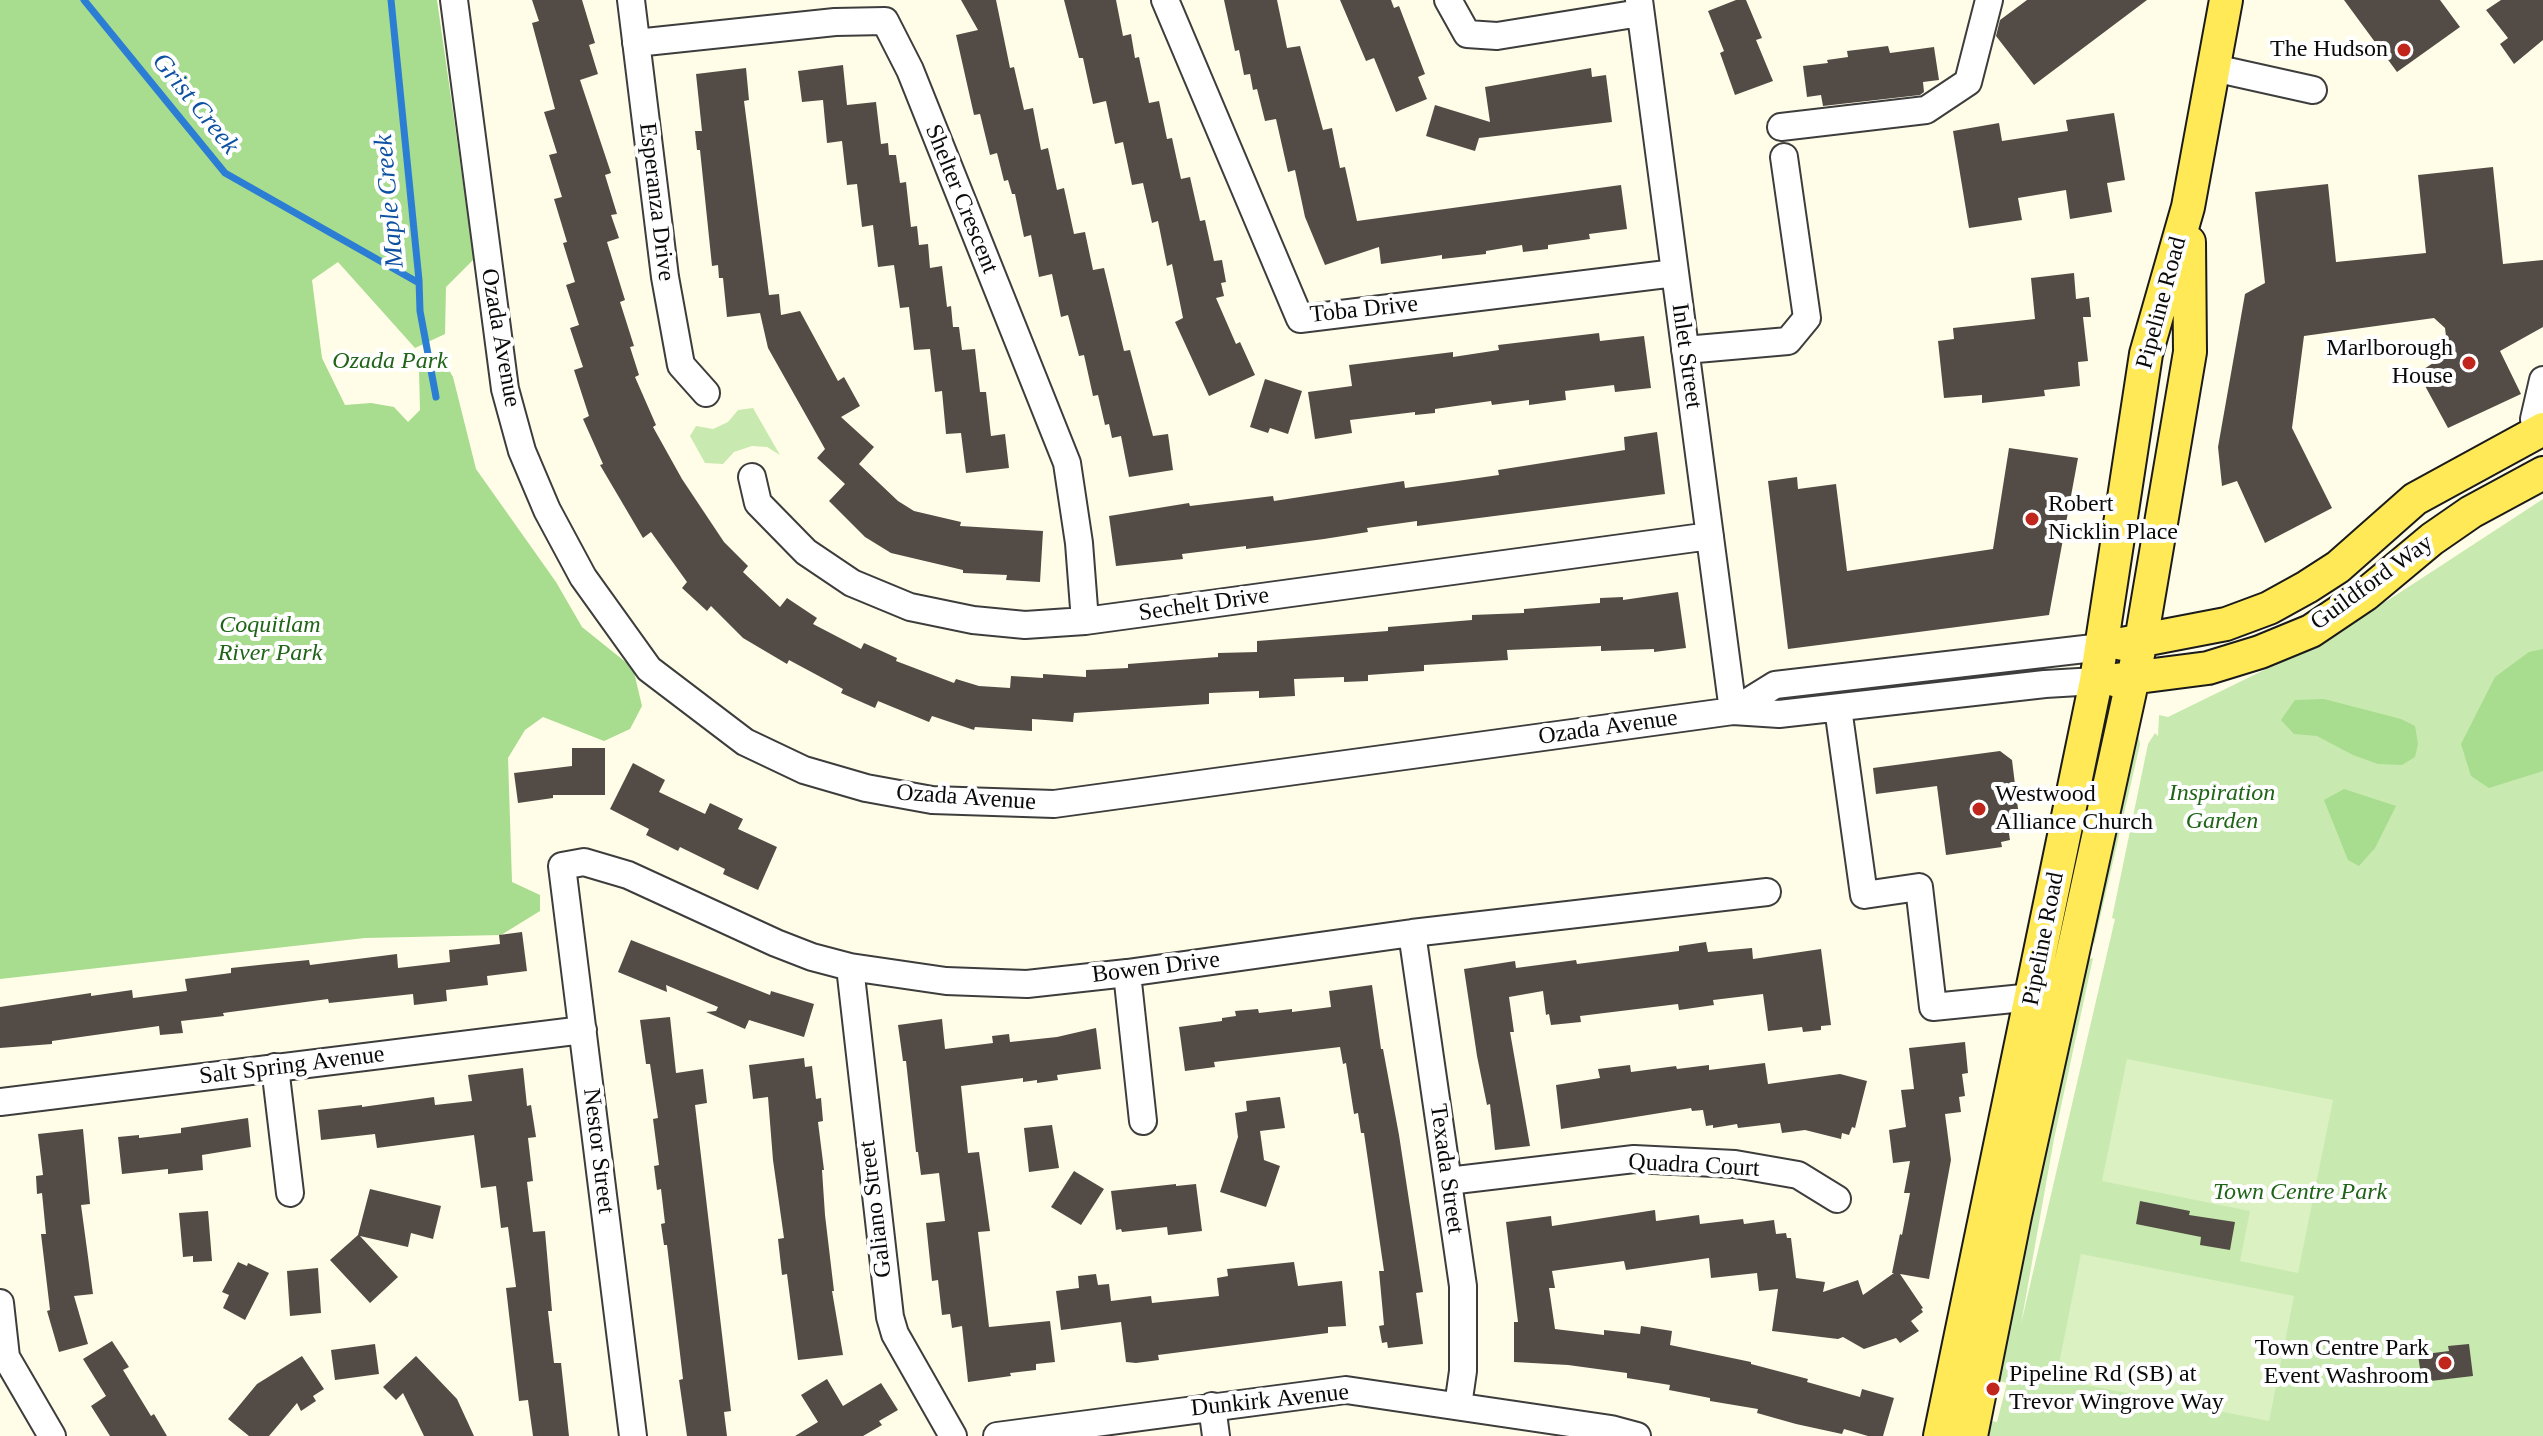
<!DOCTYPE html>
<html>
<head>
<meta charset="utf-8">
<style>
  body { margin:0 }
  canvas { display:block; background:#fffde7 }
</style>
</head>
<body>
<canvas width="2543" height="1436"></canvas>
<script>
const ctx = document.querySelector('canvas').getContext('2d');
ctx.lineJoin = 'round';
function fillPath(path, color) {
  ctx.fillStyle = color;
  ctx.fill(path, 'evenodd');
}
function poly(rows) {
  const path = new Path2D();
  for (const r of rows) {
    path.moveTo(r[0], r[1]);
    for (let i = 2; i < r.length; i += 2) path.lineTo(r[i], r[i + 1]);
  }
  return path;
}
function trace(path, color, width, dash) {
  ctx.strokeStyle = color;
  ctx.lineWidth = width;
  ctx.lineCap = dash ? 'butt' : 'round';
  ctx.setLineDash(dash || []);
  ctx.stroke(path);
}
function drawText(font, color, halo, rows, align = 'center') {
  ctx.font = font + ' "Times New Roman",serif';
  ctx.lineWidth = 8;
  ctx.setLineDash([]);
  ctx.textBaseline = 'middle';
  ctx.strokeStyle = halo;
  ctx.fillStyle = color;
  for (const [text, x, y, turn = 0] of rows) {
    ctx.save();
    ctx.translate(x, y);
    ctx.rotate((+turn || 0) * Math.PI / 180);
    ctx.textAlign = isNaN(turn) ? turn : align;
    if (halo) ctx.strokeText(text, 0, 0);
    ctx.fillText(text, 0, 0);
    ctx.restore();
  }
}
fillPath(poly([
  [753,408,780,455,767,447,752,446,734,452,723,464,705,463,690,436,696,426,713,429,728,422,738,410],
  [2543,499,2543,1436,1987,1436,1990,1421,1997,1422,2007,1383,1991,1379,2083,960,2093,958,2054,1139,2021,1324,2115,919,2112,918,2148,744,2155,733,2158,736,2159,715,2168,717,2262,671,2390,599],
  [2136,724,2140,744,2094,944,2088,934]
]), '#c8eab0');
fillPath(poly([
  [0,0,437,0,474,259,446,287,445,334,415,348,338,262,312,280,322,358,345,405,371,403,394,407,408,422,420,410,419,370,443,360,453,377,476,469,556,582,582,627,633,668,642,706,630,729,604,741,543,717,525,730,508,758,512,882,540,895,540,911,501,935,365,938,0,979],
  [2543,649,2543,771,2489,788,2471,776,2461,744,2495,677,2529,652],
  [2324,699,2401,719,2415,726,2418,744,2415,757,2402,765,2378,764,2353,755,2317,736,2294,734,2281,720,2295,700],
  [2344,789,2396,806,2375,848,2359,866,2348,860,2324,800]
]), '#a8dc8e');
fillPath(poly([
  [2127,1059,2333,1100,2298,1273,2240,1261,2250,1211,2102,1181],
  [2081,1254,2294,1296,2269,1421,2056,1379]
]), '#dcf1c2');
trace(poly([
  [84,0,225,173,419,283],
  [391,0,419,280,420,311,436,397]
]), '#2c7ed4', 7);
fillPath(poly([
  [532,0,582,0,595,43,589,45,598,74,580,80,611,173,605,175,617,214,611,215,619,238,607,242,625,300,620,302,634,346,630,347,639,375,635,377,656,425,653,427,682,479,724,542,748,566,743,572,780,607,787,598,817,618,813,624,861,649,864,643,897,658,896,661,954,683,956,679,979,686,1010,688,1011,676,1043,678,1043,674,1086,677,1086,670,1128,668,1128,664,1218,657,1218,653,1257,652,1257,641,1388,631,1388,627,1472,620,1472,615,1524,613,1524,609,1600,603,1600,598,1623,597,1623,600,1678,592,1686,648,1654,652,1654,649,1601,651,1601,646,1507,650,1508,660,1424,665,1424,671,1368,675,1368,681,1344,682,1344,677,1294,679,1295,696,1259,698,1259,691,1209,693,1209,704,1074,713,1073,722,1032,719,1032,731,975,727,974,730,932,716,929,722,878,701,875,708,841,693,843,689,789,660,787,664,743,638,711,606,707,611,682,588,687,582,651,532,643,538,600,465,603,464,583,419,589,416,574,370,583,367,570,328,579,325,566,285,575,282,563,243,567,242,554,199,562,197,549,155,557,153,544,112,555,109,532,23,539,21],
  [961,0,996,0,1010,68,1014,67,1024,110,1033,108,1041,150,1048,148,1057,190,1064,188,1074,234,1085,232,1093,270,1104,268,1124,351,1130,350,1153,436,1168,434,1173,470,1129,477,1121,436,1112,438,1109,424,1105,425,1098,395,1093,396,1084,355,1079,356,1068,315,1061,317,1052,274,1039,277,1031,235,1024,237,1015,194,1012,194,1008,180,1004,181,997,153,990,155,980,114,974,115,956,35,978,30],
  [1064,0,1116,0,1123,36,1131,34,1135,58,1139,57,1149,103,1159,101,1167,139,1172,138,1181,179,1190,177,1200,221,1205,220,1214,261,1222,260,1226,282,1221,283,1224,296,1216,298,1236,344,1240,342,1255,375,1209,396,1175,322,1183,318,1172,264,1167,266,1158,221,1152,223,1143,183,1132,185,1123,142,1115,144,1106,101,1093,104,1083,58,1079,58],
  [1224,0,1277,0,1287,48,1300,46,1323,130,1332,128,1340,168,1345,167,1357,221,1621,185,1627,229,1589,234,1590,239,1548,245,1548,249,1523,252,1522,245,1486,251,1486,254,1442,259,1442,255,1381,264,1379,247,1325,265,1305,217,1295,170,1288,172,1276,119,1265,121,1257,89,1253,90,1250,74,1244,75,1239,50,1235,51],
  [1340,0,1391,0,1394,8,1399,6,1425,74,1418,77,1427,99,1396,112,1374,58,1366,61],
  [1736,0,1746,0,1762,38,1756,40,1773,81,1735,95,1720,53,1724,51,1708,11],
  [2027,0,2147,0,2034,85,1996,36,2000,20],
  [2344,0,2440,0,2460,27,2397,72],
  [2501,0,2543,0,2543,40,2514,64,2500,44,2508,38,2486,10],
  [1888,46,1890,53,1934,47,1939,80,1923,82,1924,92,1920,95,1823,106,1821,95,1807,97,1803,66,1828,63,1827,60,1848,57,1847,51],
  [843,65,847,105,876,102,881,144,888,143,889,155,896,155,900,183,906,182,911,227,917,226,919,245,928,244,930,268,942,266,947,307,951,306,953,327,959,327,962,350,975,349,980,392,986,392,991,436,1005,434,1009,468,966,473,961,433,946,434,942,391,935,392,930,349,914,350,909,307,900,308,894,265,878,267,873,225,862,227,857,184,847,185,842,141,827,143,823,100,802,102,798,71],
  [746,68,749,100,744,101,769,295,779,294,781,315,800,311,838,381,844,377,860,406,841,417,874,447,859,464,898,501,914,511,961,522,960,526,1043,531,1040,582,1006,580,1007,575,963,573,963,570,891,553,865,537,829,501,845,484,817,458,825,449,768,348,760,313,727,317,723,278,719,278,718,265,712,266,700,150,697,150,695,131,702,131,696,74],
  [1591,68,1592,77,1606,75,1612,122,1479,138,1475,151,1426,136,1435,105,1490,122,1485,87],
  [2114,113,2125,180,2107,183,2112,212,2070,219,2066,190,2018,198,2022,220,1969,228,1953,131,1999,123,2002,141,2068,131,2066,120],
  [2493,167,2503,264,2543,260,2543,327,2500,351,2521,394,2448,428,2418,373,2448,353,2445,328,2434,318,2304,336,2292,428,2332,508,2265,543,2237,481,2222,486,2218,447,2245,294,2265,283,2255,192,2328,184,2336,262,2426,253,2418,175],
  [2074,273,2076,299,2089,297,2091,317,2083,317,2088,361,2078,362,2080,386,2044,390,2045,396,1982,403,1982,395,1944,398,1938,341,1954,339,1953,328,2035,319,2031,278],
  [1599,333,1600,341,1644,336,1651,388,1615,392,1614,385,1565,391,1566,400,1529,405,1529,400,1492,405,1491,401,1435,409,1435,413,1415,415,1415,412,1350,420,1352,433,1315,439,1308,392,1352,386,1349,365,1453,352,1453,357,1499,350,1498,345],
  [1265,379,1302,391,1288,434,1270,428,1268,433,1250,427],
  [1657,432,1665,494,1417,526,1417,521,1367,528,1368,532,1324,539,1246,549,1246,546,1182,554,1183,559,1116,566,1109,516,1189,503,1190,506,1273,496,1274,501,1404,481,1405,488,1457,481,1499,475,1498,470,1625,450,1624,437],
  [2009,448,2078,458,2049,615,1788,649,1768,481,1797,477,1798,489,1836,484,1847,571,1993,549],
  [572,748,605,748,605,795,553,795,553,798,518,803,514,773,572,766],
  [2000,751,2012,760,2020,825,2008,827,2010,840,2001,842,2002,847,1946,855,1937,786,1876,794,1873,768],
  [633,763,665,780,659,792,705,814,710,803,743,819,738,829,777,847,758,890,723,874,725,869,680,847,678,851,646,835,649,829,610,809],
  [522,932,527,971,487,976,488,985,446,990,447,1001,414,1005,413,994,329,1003,328,999,223,1013,224,1016,181,1021,183,1033,160,1035,159,1026,52,1041,52,1044,0,1048,0,1007,91,993,91,996,132,990,133,998,187,991,185,979,231,973,231,968,268,964,309,960,310,965,397,954,398,968,450,962,449,950,500,944,499,935],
  [631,940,770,995,771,991,814,1004,804,1037,749,1020,745,1029,706,1012,716,1011,718,1007,666,985,667,992,618,972],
  [1706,942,1708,952,1752,948,1753,959,1821,949,1831,1025,1821,1026,1821,1030,1803,1032,1802,1027,1768,1031,1763,994,1713,1000,1714,1005,1679,1010,1678,1004,1580,1016,1581,1022,1551,1025,1549,1014,1546,1015,1543,991,1509,997,1514,1032,1510,1032,1530,1146,1495,1150,1490,1104,1487,1105,1477,1056,1464,969,1515,961,1516,968,1576,960,1577,964,1679,951,1679,946],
  [1372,985,1381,1049,1383,1049,1399,1135,1423,1292,1416,1293,1423,1344,1388,1348,1387,1342,1382,1343,1379,1326,1384,1325,1379,1271,1384,1271,1364,1133,1361,1133,1358,1113,1354,1114,1346,1063,1343,1064,1340,1047,1214,1062,1215,1067,1185,1071,1179,1027,1222,1021,1222,1018,1236,1016,1235,1011,1258,1009,1259,1013,1292,1009,1292,1012,1331,1007,1329,991],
  [670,1017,676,1073,703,1069,707,1103,695,1105,731,1411,724,1412,727,1436,687,1436,679,1380,683,1379,678,1337,667,1245,664,1245,661,1224,665,1223,661,1189,657,1190,654,1166,659,1165,653,1119,658,1118,650,1064,646,1064,640,1020],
  [942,1019,945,1049,993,1043,992,1036,1009,1034,1010,1042,1057,1037,1096,1028,1101,1069,1057,1075,1058,1080,1037,1083,1037,1080,1023,1082,1023,1078,961,1086,968,1153,979,1152,990,1231,978,1232,989,1327,1050,1321,1055,1362,1036,1364,1036,1370,1010,1373,1011,1376,968,1382,962,1326,952,1328,950,1314,942,1315,938,1280,932,1281,926,1223,945,1221,939,1173,921,1175,918,1152,916,1152,906,1061,903,1061,898,1025],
  [1965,1042,1968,1073,1962,1074,1965,1096,1959,1097,1961,1112,1945,1114,1951,1160,1929,1279,1900,1274,1923,1308,1921,1309,1923,1312,1911,1321,1919,1331,1900,1343,1896,1338,1864,1349,1843,1337,1838,1339,1772,1331,1778,1289,1759,1291,1757,1273,1711,1278,1709,1258,1626,1270,1624,1261,1552,1271,1555,1288,1549,1288,1555,1329,1604,1335,1604,1330,1640,1334,1641,1326,1672,1331,1670,1345,1751,1362,1751,1364,1808,1379,1807,1382,1860,1397,1862,1389,1894,1398,1883,1436,1868,1436,1844,1429,1842,1434,1796,1424,1757,1413,1758,1409,1710,1401,1710,1398,1669,1390,1670,1385,1627,1378,1627,1373,1568,1365,1514,1362,1514,1322,1518,1322,1506,1222,1551,1216,1552,1226,1655,1210,1656,1221,1699,1215,1700,1224,1743,1219,1744,1224,1774,1220,1776,1234,1786,1233,1787,1238,1791,1238,1796,1278,1825,1282,1823,1292,1858,1280,1863,1295,1894,1273,1892,1273,1900,1234,1902,1235,1910,1193,1904,1193,1910,1161,1893,1163,1889,1130,1906,1127,1901,1090,1914,1089,1909,1048],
  [804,1058,805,1067,812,1066,816,1099,821,1098,823,1121,818,1122,824,1170,822,1170,825,1215,834,1291,832,1291,843,1355,798,1360,787,1274,782,1275,778,1239,784,1238,773,1160,768,1097,753,1099,749,1065],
  [1765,1063,1768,1084,1840,1074,1867,1081,1855,1128,1852,1127,1849,1135,1842,1133,1841,1139,1805,1130,1782,1133,1780,1123,1738,1128,1737,1124,1713,1128,1713,1125,1706,1126,1703,1110,1692,1111,1691,1108,1561,1129,1556,1085,1600,1078,1598,1069,1630,1065,1631,1072,1676,1066,1677,1069,1709,1065,1709,1070],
  [523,1068,527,1106,531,1105,536,1137,528,1138,533,1181,527,1182,533,1232,545,1231,552,1311,548,1311,554,1363,561,1363,569,1436,533,1436,528,1400,519,1401,506,1288,516,1287,508,1227,501,1228,496,1186,481,1188,474,1135,377,1148,375,1134,321,1140,318,1110,362,1105,362,1107,434,1097,435,1105,472,1101,468,1075],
  [1280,1097,1285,1128,1260,1131,1264,1160,1280,1166,1266,1207,1220,1192,1238,1137,1235,1113,1247,1111,1246,1101],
  [248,1118,251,1147,202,1155,203,1170,168,1174,168,1169,122,1174,118,1137,139,1135,139,1138,181,1133,181,1128],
  [1052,1125,1059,1168,1029,1172,1024,1128],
  [83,1129,90,1204,81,1205,93,1294,74,1296,88,1344,59,1352,47,1311,50,1310,41,1234,46,1234,42,1193,37,1194,36,1176,43,1175,38,1134],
  [1074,1171,1104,1189,1081,1225,1051,1207],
  [1176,1184,1176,1186,1196,1184,1202,1231,1168,1235,1167,1227,1122,1232,1121,1229,1116,1230,1111,1191],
  [370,1189,441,1206,433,1239,411,1233,408,1247,360,1236,398,1277,370,1303,330,1260,358,1235],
  [2140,1201,2190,1211,2189,1215,2235,1222,2230,1250,2200,1245,2201,1237,2136,1224],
  [208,1211,212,1261,193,1262,193,1256,183,1257,179,1213],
  [238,1262,247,1266,248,1263,269,1273,245,1320,223,1308,229,1295,222,1292],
  [1294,1262,1298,1286,1342,1281,1346,1326,1328,1327,1328,1333,1158,1355,1159,1360,1136,1363,1126,1362,1121,1322,1061,1330,1056,1291,1079,1288,1078,1276,1096,1274,1098,1285,1109,1284,1111,1301,1151,1296,1152,1303,1219,1296,1217,1278,1228,1276,1227,1269],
  [318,1268,321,1313,290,1316,287,1271],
  [112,1341,129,1367,123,1370,151,1416,154,1414,167,1436,110,1436,91,1406,106,1396,83,1359],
  [375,1344,379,1374,335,1380,331,1350],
  [2469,1344,2473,1376,2422,1382,2418,1355,2449,1351,2448,1346],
  [302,1356,324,1389,313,1396,316,1401,301,1411,297,1403,269,1436,249,1436,228,1419,257,1384],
  [416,1356,457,1399,474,1436,424,1436,403,1393,396,1400,383,1387],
  [827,1379,843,1406,881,1383,898,1410,879,1421,882,1425,863,1436,795,1436,818,1422,801,1395]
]), '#534c46');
const minor = poly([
  [454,0,505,389,522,451,547,510,583,577,649,669,745,742,804,770,866,788,932,800,1054,804,1733,711,1779,714,2045,684,2096,681],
  [631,0,665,277,681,365,706,393],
  [1165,0,1300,319,1675,273],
  [1448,0,1467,34,1497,36,1640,13],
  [1639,0,1733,711],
  [636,43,835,22,885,21,910,70,1067,463,1079,543,1085,621],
  [2214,68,2313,90],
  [1781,127,1926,110,1968,82,1989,0],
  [1685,350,1788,341,1807,318,1784,157],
  [2536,432,2534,419,2543,380],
  [752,477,758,503,806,552,852,583,910,607,973,620,1025,625,1085,621,1710,536],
  [1838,708,1864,895,1919,887,1933,1007,2033,997],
  [1733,711,1775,685,2102,647],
  [1412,933,1463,1286,1463,1371,1458,1406],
  [850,967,890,1317,895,1334,953,1436],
  [1127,973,1143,1121],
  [275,1067,290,1193],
  [0,1102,583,1030],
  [1448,1181,1634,1159,1735,1164,1798,1175,1837,1199],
  [0,1303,6,1357,52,1436],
  [1212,1406,1216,1436],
  [633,1436,562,866,584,862,628,875,776,943,812,957,850,967,946,981,1027,984,1127,973,1412,933,1767,892],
  [997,1436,1346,1390,1611,1429,1637,1436]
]);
const major = poly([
  [2122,644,2226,624,2269,608,2307,587,2338,567,2415,499,2543,429],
  [2115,680,2208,668,2260,652,2311,631,2366,594,2432,539,2471,512,2543,473],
  [1940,1436,2096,681,2146,354,2188,207,2226,0],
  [1971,1436,2015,1216,2141,641,2190,352,2189,242]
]);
trace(minor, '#3d3d3d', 30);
trace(major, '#1b1b1b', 36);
trace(minor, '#fff', 26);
trace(major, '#ffe957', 32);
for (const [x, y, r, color] of [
  [2404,50,8,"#c0261c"],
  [2469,363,8,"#c0261c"],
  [2032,519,8,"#c0261c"],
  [1979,809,8,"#c0261c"],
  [2445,1363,8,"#c0261c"],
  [1993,1389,8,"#c0261c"]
]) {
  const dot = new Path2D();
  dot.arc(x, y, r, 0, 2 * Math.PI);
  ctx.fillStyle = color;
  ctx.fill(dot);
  trace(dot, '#fff', 3);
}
drawText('24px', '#0a0a0a', '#fff', [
  ["The Hudson",2388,50],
  ["Marlborough",2453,349],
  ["House",2453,377],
  ["Robert",2048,505,"left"],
  ["Nicklin Place",2048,533,"left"],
  ["Westwood",1995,795,"left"],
  ["Alliance Church",1995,823,"left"],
  ["Town Centre Park",2429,1349],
  ["Event Washroom",2429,1377],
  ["Pipeline Rd (SB) at",2009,1375,"left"],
  ["Trevor Wingrove Way",2009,1403,"left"]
], 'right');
drawText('24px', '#0a0a0a', '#fff', [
  ["Shelter Crescent",961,199,68],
  ["Esperanza Drive",656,202,83],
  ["Pipeline Road",2162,303,-75],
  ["Toba Drive",1364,310,-6],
  ["Ozada Avenue",500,338,80],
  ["Inlet Street",1686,356,82],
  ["Guildford Way",2372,583,-36],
  ["Sechelt Drive",1204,605,-8],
  ["Ozada Avenue",1608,728,-8],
  ["Ozada Avenue",966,798,4],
  ["Pipeline Road",2044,939,-79],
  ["Bowen Drive",1156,968,-7],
  ["Salt Spring Avenue",292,1066,-7],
  ["Nestor Street",598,1151,83],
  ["Quadra Court",1694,1166,3],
  ["Texada Street",1446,1169,82],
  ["Galiano Street",876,1209,-97],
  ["Dunkirk Avenue",1270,1401,-6]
]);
drawText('italic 24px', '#206418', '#fff', [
  ["Ozada Park",390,362],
  ["Coquitlam",270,626],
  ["River Park",270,654],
  ["Inspiration",2222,794],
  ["Garden",2222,822],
  ["Town Centre Park",2300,1193]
]);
drawText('italic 26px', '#0f51a1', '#fff', [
  ["Grist Creek",195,104,51],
  ["Maple Creek",390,201,-95]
]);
</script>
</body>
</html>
